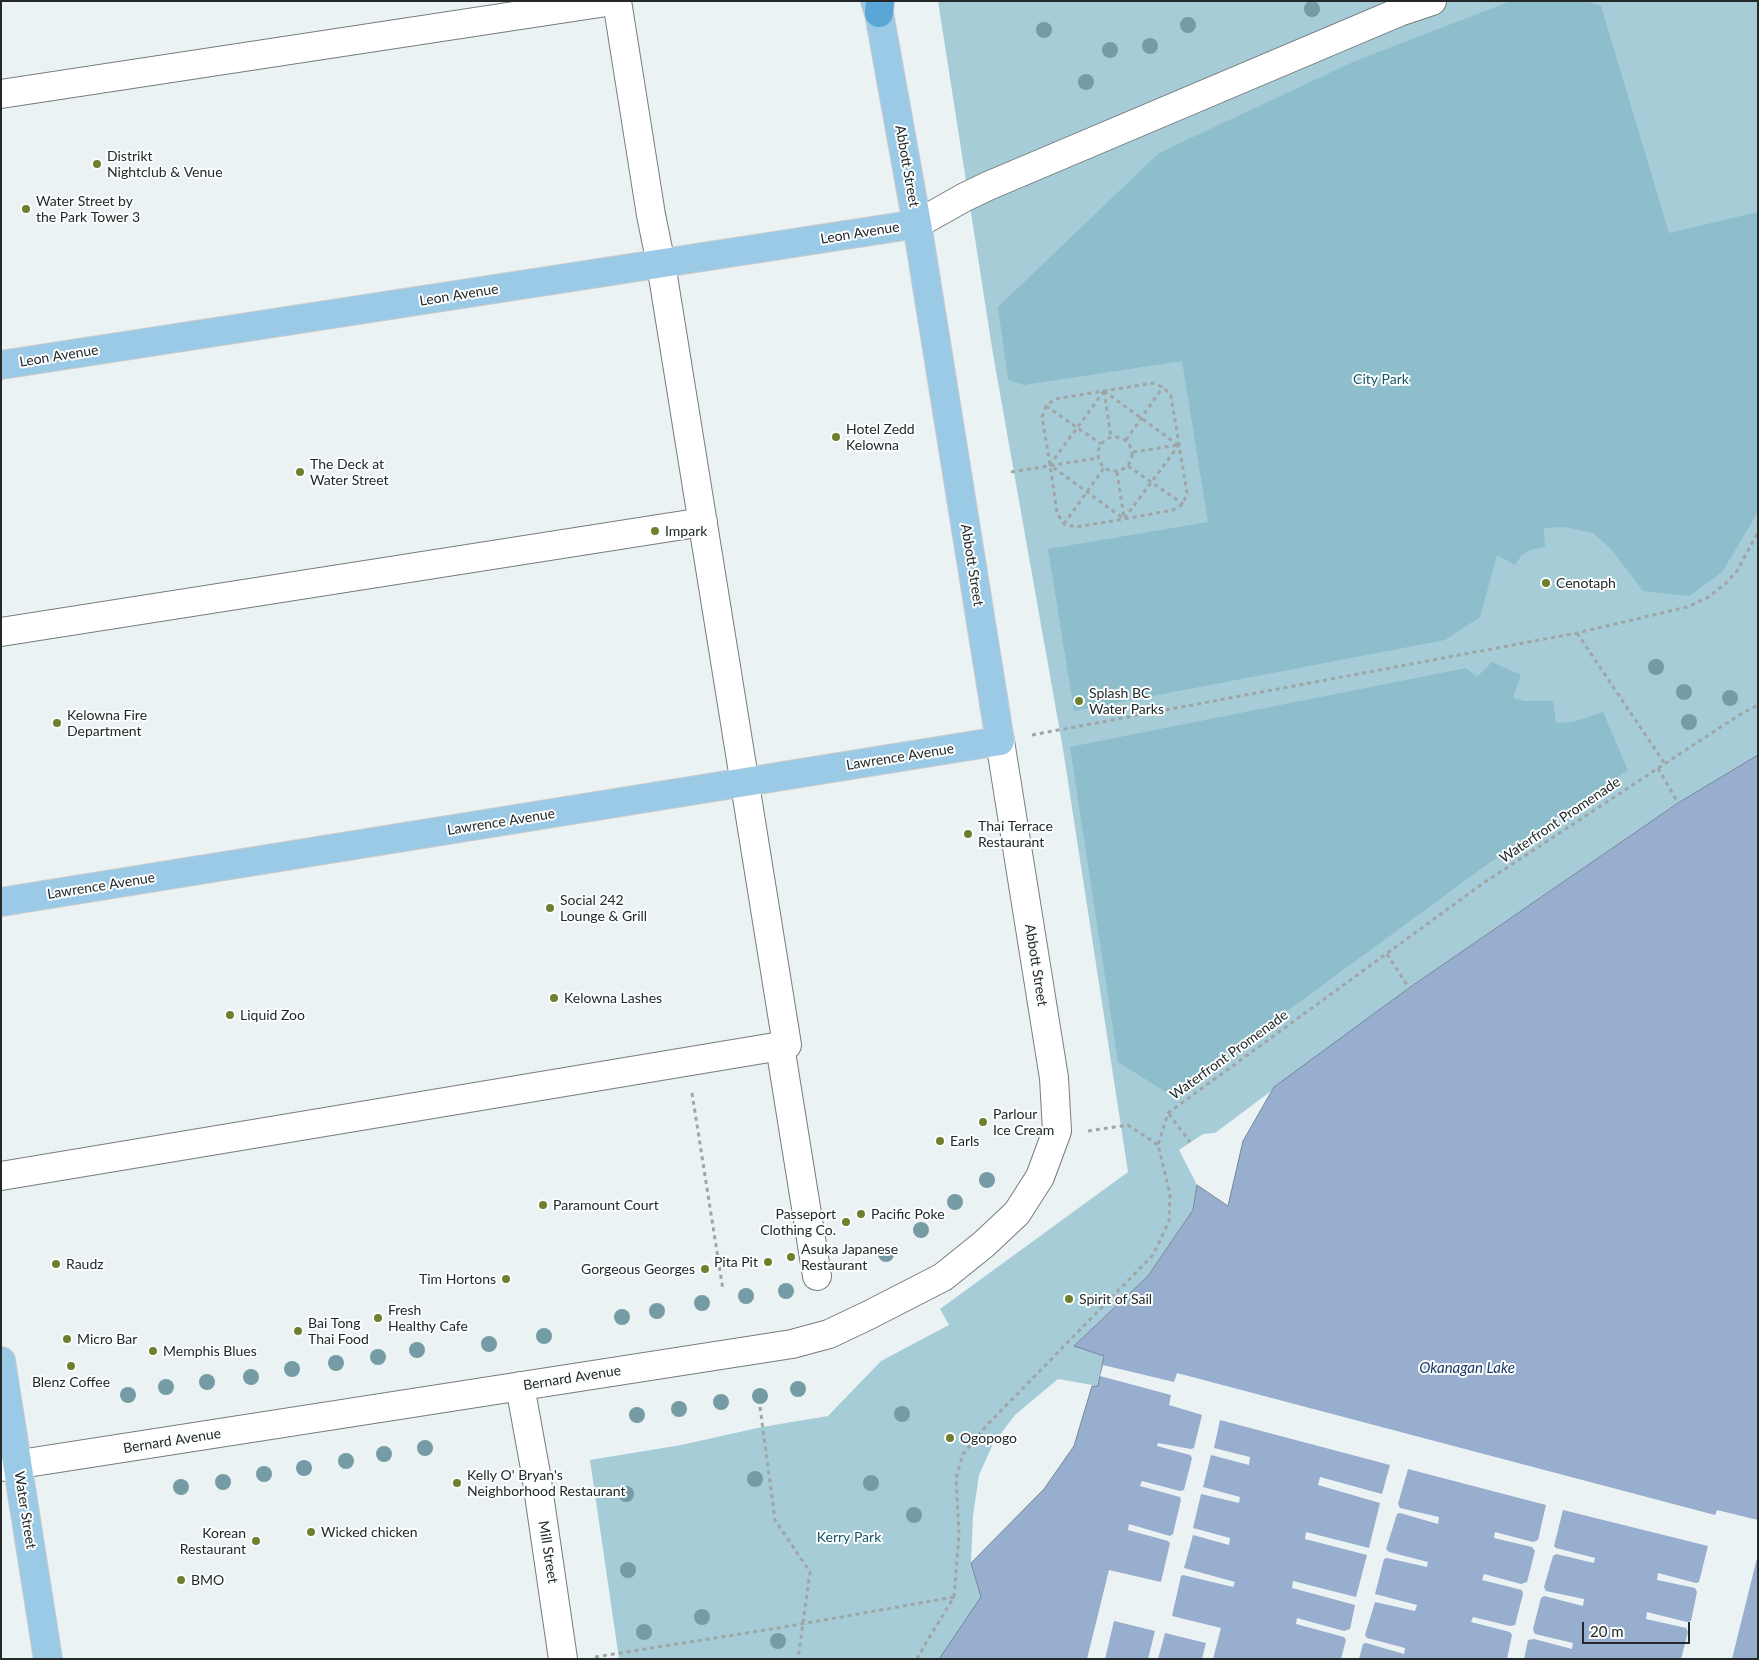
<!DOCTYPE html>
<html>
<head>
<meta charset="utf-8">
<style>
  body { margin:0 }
  #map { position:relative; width:1759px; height:1660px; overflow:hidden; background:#ebf2f4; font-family:Lato,sans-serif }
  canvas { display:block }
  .frame { position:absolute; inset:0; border:2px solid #252828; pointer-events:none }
  .scale { position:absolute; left:1582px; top:1622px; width:108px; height:22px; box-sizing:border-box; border:2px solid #252828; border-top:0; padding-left:6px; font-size:15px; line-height:18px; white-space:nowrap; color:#252828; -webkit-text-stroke:4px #fbfeff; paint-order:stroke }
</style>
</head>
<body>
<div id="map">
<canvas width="1759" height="1660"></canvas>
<div class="frame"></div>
<div class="scale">20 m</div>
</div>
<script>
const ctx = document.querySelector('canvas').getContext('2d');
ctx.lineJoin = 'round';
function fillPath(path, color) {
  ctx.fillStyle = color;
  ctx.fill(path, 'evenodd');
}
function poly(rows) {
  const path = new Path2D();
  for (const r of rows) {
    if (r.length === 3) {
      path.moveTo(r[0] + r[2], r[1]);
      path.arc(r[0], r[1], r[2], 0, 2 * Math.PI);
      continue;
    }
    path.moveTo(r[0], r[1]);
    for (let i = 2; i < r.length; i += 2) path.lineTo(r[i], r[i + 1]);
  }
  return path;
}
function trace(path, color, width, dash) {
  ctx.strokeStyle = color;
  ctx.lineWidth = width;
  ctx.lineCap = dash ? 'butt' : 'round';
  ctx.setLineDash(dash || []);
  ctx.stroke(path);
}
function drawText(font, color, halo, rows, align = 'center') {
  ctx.font = font + ' Lato,sans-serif';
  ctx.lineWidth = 4;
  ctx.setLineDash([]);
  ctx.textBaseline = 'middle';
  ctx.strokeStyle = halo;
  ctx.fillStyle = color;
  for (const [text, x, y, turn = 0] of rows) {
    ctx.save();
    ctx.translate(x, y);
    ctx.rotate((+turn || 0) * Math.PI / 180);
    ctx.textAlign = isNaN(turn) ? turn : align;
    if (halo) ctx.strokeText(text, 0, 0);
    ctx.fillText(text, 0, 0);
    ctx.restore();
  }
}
fillPath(poly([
  [938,1,1758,1,1758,755,1669,809,1409,988,1215,1133,1203,1134,1179,1150,1197,1185,1193,1210,1148,1276,1074,1346,1104,1355,1098,1386,1058,1379,1015,1415,993,1444,979,1475,973,1516,971,1563,981,1597,939,1659,619,1659,590,1460,681,1445,762,1427,828,1416,881,1361,949,1325,940,1309,1128,1172,1063,749,993,354]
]), '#a6ccd8');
fillPath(poly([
  [1511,1,1586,1,1601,6,1669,233,1758,212,1758,512,1722,572,1689,596,1643,591,1611,549,1593,533,1564,527,1544,528,1545,547,1530,550,1521,556,1515,565,1497,555,1480,617,1445,640,1074,711,1048,549,1208,522,1182,361,1024,385,1008,380,998,307,1159,153,1355,61],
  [1492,662,1521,675,1513,698,1525,701,1553,701,1556,723,1573,722,1603,712,1628,770,1485,866,1170,1097,1166,1092,1118,1062,1070,747,1466,668,1477,677]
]), '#8ebdcb');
const water = poly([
  [1758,755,1758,1659,939,1659,981,1597,971,1563,1044,1489,1074,1446,1092,1386,1098,1386,1104,1356,1074,1346,1148,1276,1193,1210,1197,1185,1228,1206,1243,1141,1274,1087,1409,988,1678,803,1758,755]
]);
fillPath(water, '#98aece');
trace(water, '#76869c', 1);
fillPath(poly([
  [1103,1365,1174,1382,1177,1373,1715,1515,1717,1510,1758,1520,1758,1554,1732,1659,1681,1659,1688,1632,1686,1628,1646,1619,1647,1612,1687,1622,1691,1621,1697,1592,1695,1588,1657,1580,1658,1573,1696,1583,1699,1582,1708,1546,1563,1510,1554,1546,1556,1548,1595,1558,1594,1563,1556,1554,1553,1556,1544,1587,1546,1591,1584,1599,1583,1606,1544,1596,1541,1598,1533,1629,1535,1634,1573,1643,1572,1649,1534,1639,1528,1640,1524,1659,1507,1659,1512,1635,1510,1632,1471,1622,1473,1617,1510,1626,1515,1625,1523,1594,1522,1590,1482,1580,1484,1574,1521,1584,1527,1582,1535,1551,1532,1547,1494,1538,1495,1532,1533,1542,1538,1540,1546,1505,1408,1469,1398,1504,1400,1508,1439,1517,1438,1524,1400,1513,1397,1514,1386,1549,1389,1552,1428,1562,1427,1567,1387,1558,1384,1559,1375,1594,1417,1605,1415,1611,1375,1602,1365,1635,1367,1638,1405,1648,1404,1654,1366,1643,1363,1644,1359,1659,1341,1659,1346,1640,1344,1637,1296,1624,1297,1618,1344,1631,1350,1629,1355,1605,1292,1588,1293,1581,1356,1597,1367,1555,1305,1539,1306,1532,1369,1548,1380,1503,1318,1485,1320,1477,1382,1494,1390,1465,1220,1420,1214,1448,1250,1457,1249,1465,1211,1455,1203,1487,1240,1497,1239,1503,1201,1494,1193,1528,1230,1538,1229,1545,1193,1535,1184,1568,1235,1582,1233,1587,1183,1575,1181,1576,1172,1616,1221,1628,1213,1659,1202,1659,1206,1643,1165,1633,1158,1659,1148,1659,1155,1631,1114,1621,1105,1659,1087,1659,1109,1570,1161,1582,1170,1543,1168,1541,1128,1530,1129,1524,1170,1536,1173,1534,1181,1500,1180,1497,1140,1486,1142,1481,1180,1491,1184,1490,1192,1458,1190,1455,1157,1446,1158,1443,1191,1449,1194,1448,1202,1415,1169,1405,1171,1395,1100,1376]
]), '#ebf2f4');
const minor = poly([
  [1,94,613,1],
  [917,224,965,197,988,186,1399,12,1432,1],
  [1,632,703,522],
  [780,1046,817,1276],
  [1,1176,787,1045,661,264,651,215,617,1],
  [520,1386,536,1474,563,1659],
  [1,1467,792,1344,829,1334,869,1315,943,1277,984,1244,1017,1213,1040,1177,1057,1131,1054,1078,1000,741]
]);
const major = poly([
  [1,365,917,224],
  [1,902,1000,741,917,224,879,13,875,1],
  [1,1361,48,1659]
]);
const highway = poly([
  [879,13,880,1]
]);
trace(minor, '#767c7e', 30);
trace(major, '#cbcbcb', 30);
trace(highway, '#cbcbcb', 30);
trace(poly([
  [1104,391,1050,465,1124,519,1173,510,1183,504,1187,493,1171,396,1163,387,1153,383,1055,399,1046,406,1042,417,1050,465,1057,513,1064,524,1076,527,1124,519,1179,445],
  [1104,391,1178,445],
  [1104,391,1111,437],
  [1046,406,1101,444],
  [1115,454,17],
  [1126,440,1163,387],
  [1133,452,1178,445],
  [1128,466,1183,504],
  [1011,472,1098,458],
  [1117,472,1124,518],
  [1064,524,1104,468],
  [1577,633,1665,764],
  [1032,735,1577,633,1687,607,1707,598,1725,584,1737,571,1758,532],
  [1658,768,1678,803],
  [1387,954,1409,988],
  [692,1093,723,1290],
  [1169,1114,1190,1142],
  [1088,1131,1128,1125,1158,1145],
  [760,1407,775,1520,810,1572,798,1659],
  [595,1657,784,1627,954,1597],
  [917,1659,927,1641,954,1597,959,1534,956,1478,963,1454,987,1425,1153,1255,1169,1221,1170,1194,1158,1145,1168,1113,1482,884,1739,715,1758,705]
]), '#a0a5a6', 3, [4, 4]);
trace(minor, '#fff', 28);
trace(major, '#9bcae7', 28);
trace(highway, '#59a6d7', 28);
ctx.fillStyle = '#759ba5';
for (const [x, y] of [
  [1312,9],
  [1188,25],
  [1044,30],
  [1150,46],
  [1110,50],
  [1086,82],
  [1656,667],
  [1684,692],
  [1730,698],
  [1689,722],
  [987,1180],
  [955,1202],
  [921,1230],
  [886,1254],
  [786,1291],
  [746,1296],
  [702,1303],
  [657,1311],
  [622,1317],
  [544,1336],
  [489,1344],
  [417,1350],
  [378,1357],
  [336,1363],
  [292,1369],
  [251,1377],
  [207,1382],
  [166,1387],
  [798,1389],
  [128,1395],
  [760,1396],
  [721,1402],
  [679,1409],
  [902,1414],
  [637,1415],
  [425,1448],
  [384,1454],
  [346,1461],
  [304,1468],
  [264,1474],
  [755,1479],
  [223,1482],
  [871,1483],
  [181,1487],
  [626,1494],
  [914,1515],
  [628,1570],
  [702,1617],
  [644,1632],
  [778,1641]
]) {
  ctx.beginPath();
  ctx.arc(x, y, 8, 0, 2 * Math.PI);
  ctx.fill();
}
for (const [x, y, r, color] of [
  [97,164,5,"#707f2e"],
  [26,209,5,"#707f2e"],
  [836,437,5,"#707f2e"],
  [300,472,5,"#707f2e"],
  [655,531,5,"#707f2e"],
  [1546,583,5,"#707f2e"],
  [1079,701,5,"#707f2e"],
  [57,723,5,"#707f2e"],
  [968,834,5,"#707f2e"],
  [550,908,5,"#707f2e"],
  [554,998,5,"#707f2e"],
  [230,1015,5,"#707f2e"],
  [983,1122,5,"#707f2e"],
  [940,1141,5,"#707f2e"],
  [543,1205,5,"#707f2e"],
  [861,1214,5,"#707f2e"],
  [846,1222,5,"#707f2e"],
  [791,1257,5,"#707f2e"],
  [768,1262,5,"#707f2e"],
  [56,1264,5,"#707f2e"],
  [705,1269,5,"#707f2e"],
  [506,1279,5,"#707f2e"],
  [1069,1299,5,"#707f2e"],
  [378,1318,5,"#707f2e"],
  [298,1331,5,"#707f2e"],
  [67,1339,5,"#707f2e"],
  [153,1351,5,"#707f2e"],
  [71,1366,5,"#707f2e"],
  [950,1438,5,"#707f2e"],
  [457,1483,5,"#707f2e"],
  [311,1532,5,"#707f2e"],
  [256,1541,5,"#707f2e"],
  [181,1580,5,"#707f2e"]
]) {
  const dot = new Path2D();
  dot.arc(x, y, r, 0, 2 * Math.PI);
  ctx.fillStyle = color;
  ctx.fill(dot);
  trace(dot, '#fbfeff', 2);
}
drawText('14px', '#252828', '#fbfeff', [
  ["Distrikt",107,156],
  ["Nightclub & Venue",107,172],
  ["Water Street by",36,201],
  ["the Park Tower 3",36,217],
  ["Hotel Zedd",846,429],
  ["Kelowna",846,445],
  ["The Deck at",310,464],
  ["Water Street",310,480],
  ["Impark",665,531],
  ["Cenotaph",1556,583],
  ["Splash BC",1089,693],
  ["Water Parks",1089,709],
  ["Kelowna Fire",67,715],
  ["Department",67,731],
  ["Thai Terrace",978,826],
  ["Restaurant",978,842],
  ["Social 242",560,900],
  ["Lounge & Grill",560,916],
  ["Kelowna Lashes",564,998],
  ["Liquid Zoo",240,1015],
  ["Parlour",993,1114],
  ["Ice Cream",993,1130],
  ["Earls",950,1141],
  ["Paramount Court",553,1205],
  ["Passeport",836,1214,"right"],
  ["Clothing Co.",836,1230,"right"],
  ["Pacific Poke",871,1214],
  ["Asuka Japanese",801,1249],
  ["Restaurant",801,1265],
  ["Pita Pit",758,1262,"right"],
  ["Raudz",66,1264],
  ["Gorgeous Georges",695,1269,"right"],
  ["Tim Hortons",496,1279,"right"],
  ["Spirit of Sail",1079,1299],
  ["Fresh",388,1310],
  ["Healthy Cafe",388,1326],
  ["Bai Tong",308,1323],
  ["Thai Food",308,1339],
  ["Micro Bar",77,1339],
  ["Memphis Blues",163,1351],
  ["Blenz Coffee",71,1382,"center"],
  ["Ogopogo",960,1438],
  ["Kelly O' Bryan's",467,1475],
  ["Neighborhood Restaurant",467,1491],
  ["Wicked chicken",321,1532],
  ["Korean",246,1533,"right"],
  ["Restaurant",246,1549,"right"],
  ["BMO",191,1580]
], 'left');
drawText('14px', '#252828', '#fbfeff', [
  ["Abbott Street",907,166,80],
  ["Leon Avenue",860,233,-9],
  ["Leon Avenue",459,295,-9],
  ["Leon Avenue",59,356,-9],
  ["Abbott Street",972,565,81],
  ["Lawrence Avenue",900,757,-9],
  ["Waterfront Promenade",1560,820,-34],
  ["Lawrence Avenue",501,822,-9],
  ["Lawrence Avenue",101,886,-9],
  ["Abbott Street",1036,965,81],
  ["Waterfront Promenade",1229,1055,-36],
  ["Bernard Avenue",572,1378,-9],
  ["Bernard Avenue",172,1441,-9],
  ["Water Street",25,1510,81],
  ["Mill Street",548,1552,81]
]);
drawText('14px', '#155464', '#fbfeff', [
  ["City Park",1381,379],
  ["Kerry Park",849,1537]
]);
drawText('italic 15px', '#1d3a65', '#fbfeff', [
  ["Okanagan Lake",1467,1368]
]);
</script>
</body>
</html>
